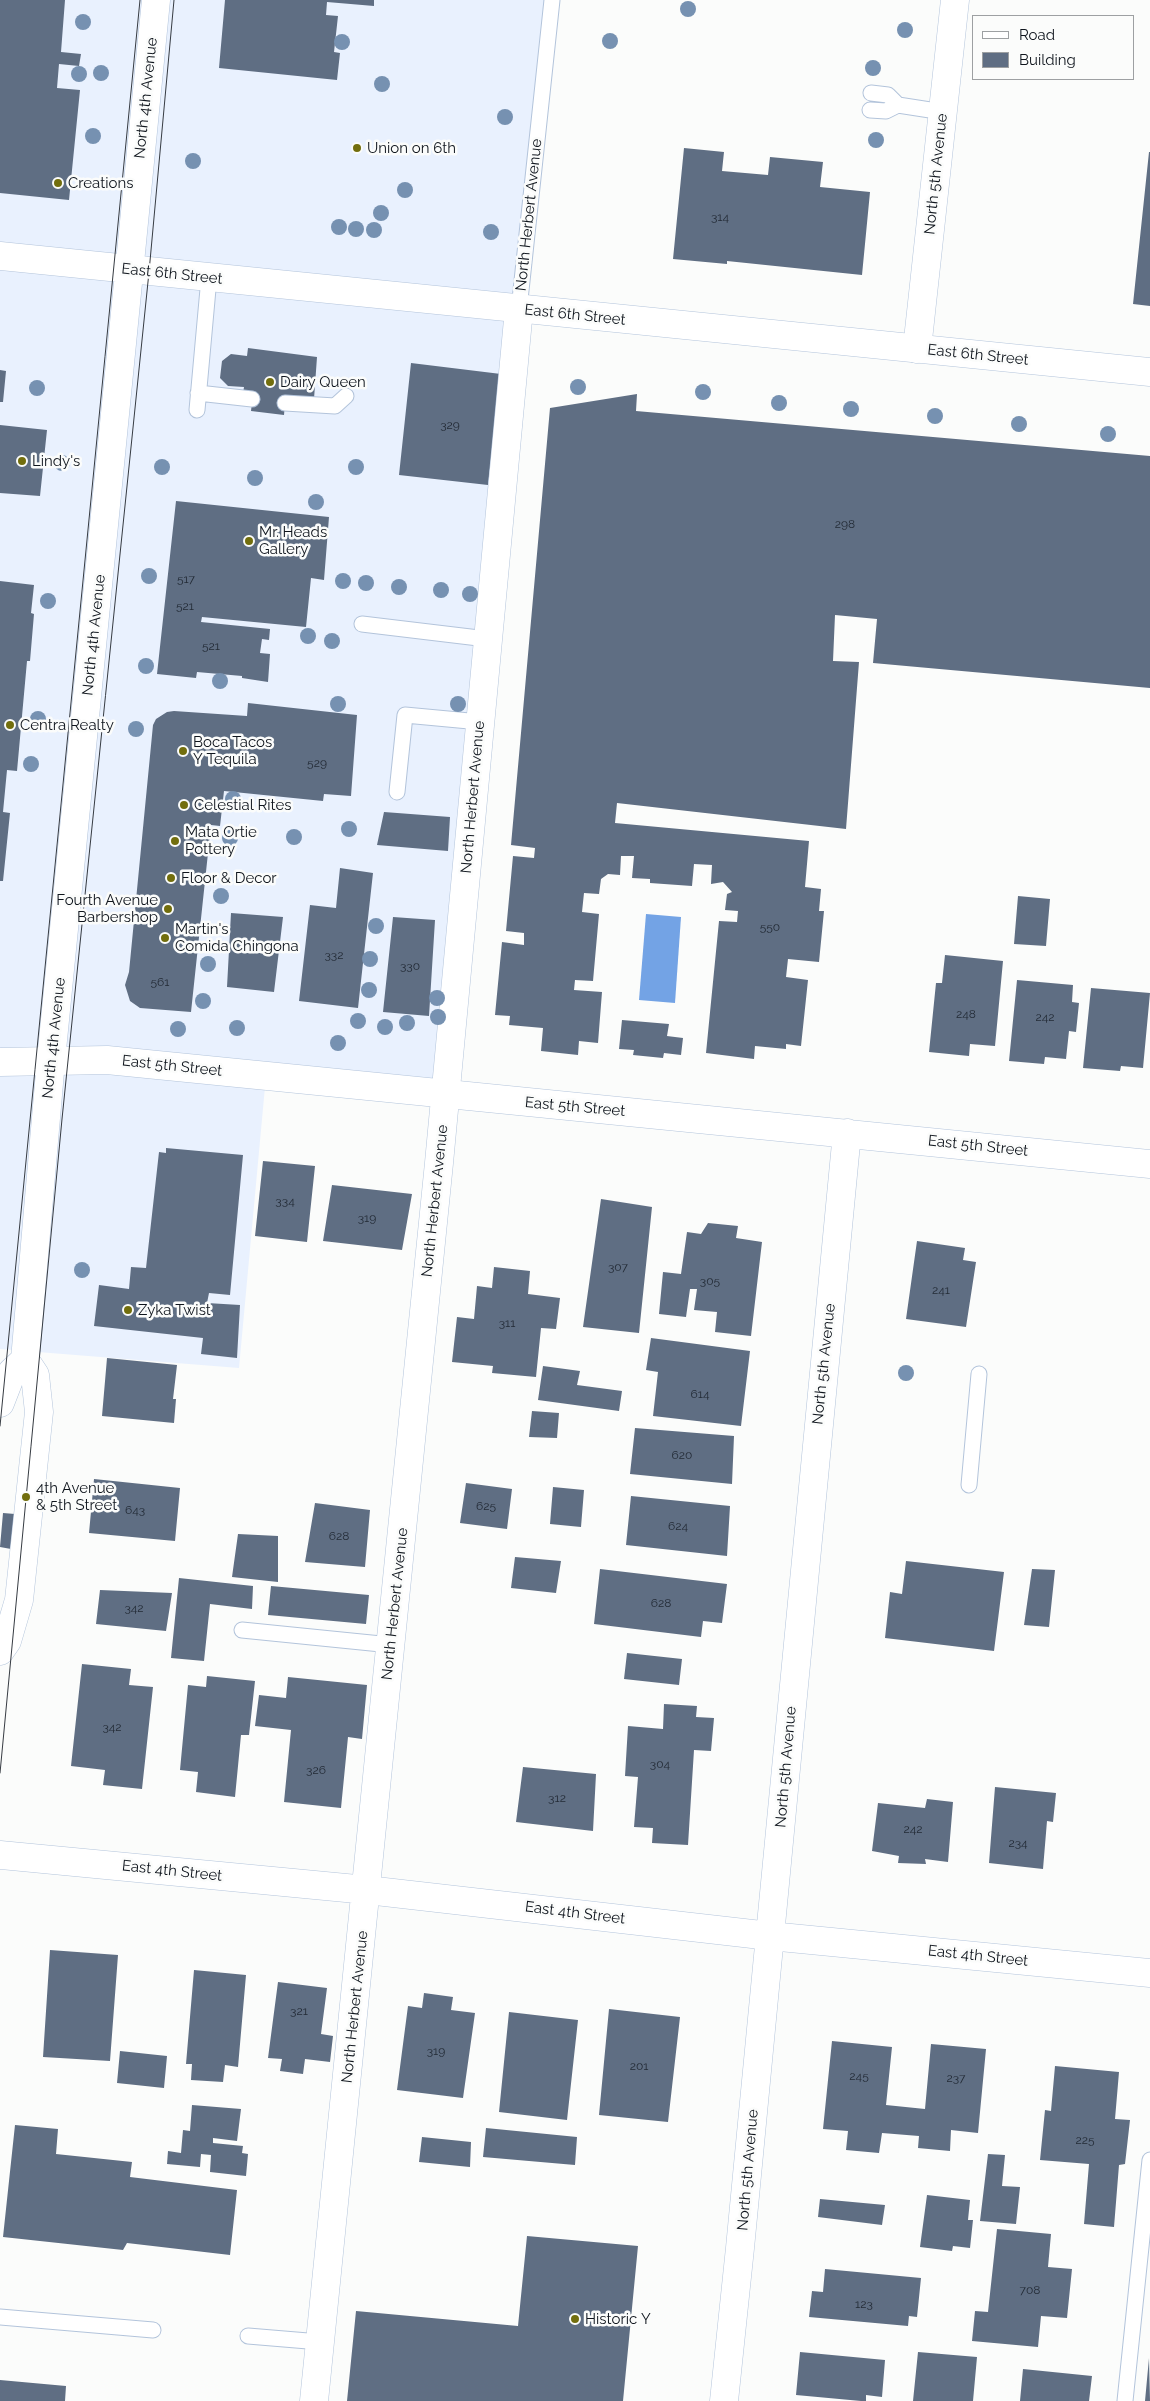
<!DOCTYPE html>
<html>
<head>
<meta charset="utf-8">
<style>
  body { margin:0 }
  #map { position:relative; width:1150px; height:2401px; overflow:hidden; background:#fbfcfb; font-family:Raleway,sans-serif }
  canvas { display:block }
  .legend { position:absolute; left:972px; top:15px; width:162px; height:65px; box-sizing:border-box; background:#fbfcfb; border:1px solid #9da0a2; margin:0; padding:6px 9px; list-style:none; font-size:15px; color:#0f151d }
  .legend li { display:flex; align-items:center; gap:10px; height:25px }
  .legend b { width:25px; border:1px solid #9da0a2 }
</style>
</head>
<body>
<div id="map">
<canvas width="1150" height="2401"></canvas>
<ul class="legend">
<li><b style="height:6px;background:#fff"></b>Road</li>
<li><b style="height:14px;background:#5f6e83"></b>Building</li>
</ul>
</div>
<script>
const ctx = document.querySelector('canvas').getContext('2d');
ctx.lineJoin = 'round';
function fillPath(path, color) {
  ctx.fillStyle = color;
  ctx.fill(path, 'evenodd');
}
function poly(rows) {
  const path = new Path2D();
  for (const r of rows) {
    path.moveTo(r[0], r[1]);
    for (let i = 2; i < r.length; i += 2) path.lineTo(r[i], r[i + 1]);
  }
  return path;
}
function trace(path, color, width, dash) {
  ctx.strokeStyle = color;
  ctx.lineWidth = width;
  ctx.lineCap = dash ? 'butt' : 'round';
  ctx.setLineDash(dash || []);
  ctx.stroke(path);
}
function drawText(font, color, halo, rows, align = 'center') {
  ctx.font = font + ' Raleway,sans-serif';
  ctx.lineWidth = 5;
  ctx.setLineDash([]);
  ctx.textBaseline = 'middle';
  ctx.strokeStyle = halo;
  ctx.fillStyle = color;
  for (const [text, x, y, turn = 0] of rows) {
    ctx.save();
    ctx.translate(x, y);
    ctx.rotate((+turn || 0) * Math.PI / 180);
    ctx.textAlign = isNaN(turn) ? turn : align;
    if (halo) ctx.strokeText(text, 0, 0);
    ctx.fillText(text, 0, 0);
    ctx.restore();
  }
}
fillPath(poly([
  [0,0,552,0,445,1094,266,1076,239,1368,0,1349]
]), '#e9f1fe');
fillPath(poly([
  [646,914,681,917,675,1003,639,1000]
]), '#73a3e5');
fillPath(poly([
  [0,0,65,0,61,52,81,54,79,66,59,64,57,88,80,90,69,200,0,193],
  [225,0,374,0,374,6,327,2,326,15,338,16,334,52,340,53,337,80,219,68],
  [684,148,724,152,722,171,768,175,770,157,823,162,820,187,870,192,862,275,727,261,727,264,673,259],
  [1149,152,1150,152,1150,306,1133,304],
  [248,348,317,357,314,399,285,403,284,415,251,411,253,394,243,393,244,387,228,386,220,378,222,361,231,354,247,356],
  [411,363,501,374,488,485,399,475],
  [0,370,6,371,3,402,0,402],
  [637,394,636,411,1150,456,1150,688,873,663,877,619,835,615,833,661,859,662,846,829,617,803,615,823,809,841,805,887,821,889,819,911,824,911,819,962,788,959,786,977,808,980,801,1046,786,1044,786,1049,755,1046,754,1059,706,1053,719,921,737,922,738,911,725,910,727,894,732,892,723,882,711,884,712,865,694,864,692,886,650,883,650,879,632,878,634,856,621,856,620,875,608,874,601,879,599,894,584,893,582,912,599,914,593,981,575,980,574,990,602,992,598,1043,579,1041,578,1055,541,1051,543,1028,509,1025,510,1016,495,1015,502,942,524,945,524,933,506,931,513,856,534,858,535,848,511,845,550,408],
  [0,425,47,430,40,496,0,493],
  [176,501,329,517,324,580,311,578,306,627,202,617,201,622,270,629,269,640,262,639,260,653,270,654,268,682,242,678,242,676,197,672,196,678,157,674],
  [0,581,34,585,31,613,34,614,30,661,27,661,17,771,7,770,3,812,10,813,3,881,0,881],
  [248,703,357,715,351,796,324,794,323,801,224,791,220,826,211,825,191,1012,140,1008,130,1001,125,985,129,972,153,725,156,719,167,712,174,711,247,716],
  [384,812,450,817,448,851,377,845],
  [340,868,373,873,358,1008,299,1001,310,905,336,908],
  [1018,896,1050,899,1046,946,1014,944],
  [231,913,283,917,274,992,227,987],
  [393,917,435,920,429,1016,383,1012],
  [945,955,1003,961,995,1046,970,1044,969,1056,929,1052,936,983,942,983],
  [1017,980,1073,985,1072,1002,1079,1003,1076,1032,1069,1031,1066,1059,1045,1057,1044,1064,1009,1061],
  [1091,988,1150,993,1143,1068,1121,1066,1120,1071,1083,1068],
  [622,1020,669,1024,667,1036,683,1038,681,1055,664,1053,663,1058,633,1055,634,1050,619,1049],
  [166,1148,243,1155,230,1295,209,1293,207,1303,240,1305,237,1358,201,1354,203,1338,94,1326,99,1285,129,1289,131,1267,146,1268,159,1152,166,1153],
  [263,1161,315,1166,307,1242,255,1236],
  [332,1185,412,1194,402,1250,323,1241],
  [601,1199,652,1207,639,1333,583,1327],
  [708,1223,738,1226,736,1238,762,1242,751,1336,715,1332,717,1312,694,1310,697,1289,690,1289,686,1317,659,1314,663,1272,681,1274,687,1232,701,1234],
  [917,1241,965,1248,963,1260,976,1262,966,1327,906,1319],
  [494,1267,530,1271,528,1294,560,1298,556,1329,541,1328,536,1377,492,1373,493,1366,452,1362,457,1317,474,1319,477,1286,492,1288],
  [651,1338,750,1351,741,1426,653,1416,658,1372,646,1370],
  [107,1358,177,1365,173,1399,176,1399,174,1423,102,1416],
  [543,1366,580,1371,577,1385,622,1391,619,1411,538,1400],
  [532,1411,559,1413,557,1438,529,1437],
  [635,1428,734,1436,732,1484,630,1474],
  [94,1479,180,1488,175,1541,89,1533],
  [466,1483,512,1489,507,1529,460,1523],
  [553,1487,584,1490,581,1527,550,1524],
  [631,1496,730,1506,727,1556,626,1545],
  [315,1503,370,1510,365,1567,305,1562],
  [3,1513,15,1514,11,1549,0,1547],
  [238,1534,278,1536,278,1582,232,1577],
  [515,1557,561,1561,556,1593,511,1588],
  [906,1561,1004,1572,994,1651,885,1638,890,1592,902,1594],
  [600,1569,727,1584,722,1623,703,1621,701,1637,594,1624],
  [1032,1569,1055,1570,1049,1627,1024,1625],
  [179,1578,253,1586,252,1609,210,1604,204,1661,171,1658],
  [271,1586,369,1595,366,1624,268,1615],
  [100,1590,172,1593,166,1631,96,1624],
  [627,1653,682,1659,679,1685,624,1679],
  [82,1664,131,1669,129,1685,153,1687,142,1789,103,1785,105,1770,71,1766],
  [207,1676,255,1681,249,1735,241,1735,235,1797,196,1792,198,1772,180,1770,188,1685,206,1687],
  [288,1677,367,1685,362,1739,348,1737,341,1808,284,1802,291,1730,255,1726,259,1695,286,1698],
  [664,1704,697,1706,696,1717,714,1718,711,1751,694,1750,688,1845,652,1843,653,1828,634,1827,638,1777,625,1776,628,1726,663,1729],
  [523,1767,596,1774,593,1831,516,1822],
  [995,1787,1056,1793,1053,1822,1047,1821,1043,1869,989,1863],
  [927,1799,953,1802,948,1862,925,1859,926,1864,898,1863,899,1856,872,1851,878,1803,925,1808],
  [50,1950,118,1955,110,2061,43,2057],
  [194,1970,246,1975,238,2067,225,2065,223,2082,191,2080,192,2064,186,2064],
  [278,1982,327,1988,321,2034,333,2036,330,2062,305,2059,303,2074,280,2071,282,2059,268,2058],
  [424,1993,453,1997,451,2010,475,2013,463,2098,397,2090,408,2006,422,2008],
  [609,2009,680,2017,668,2122,599,2115],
  [509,2012,578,2020,567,2120,499,2112],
  [832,2041,892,2047,886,2105,925,2109,931,2044,986,2049,978,2133,951,2130,950,2151,918,2148,919,2136,882,2133,879,2153,846,2150,848,2131,823,2129],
  [120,2051,167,2056,164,2088,117,2083],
  [1055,2066,1119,2072,1115,2119,1130,2120,1125,2164,1119,2165,1114,2227,1084,2224,1089,2164,1040,2160,1045,2110,1051,2111],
  [192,2105,241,2109,237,2141,213,2138,213,2143,243,2146,242,2153,248,2154,246,2176,210,2172,211,2155,201,2154,200,2167,167,2164,168,2151,181,2153,183,2130,190,2131],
  [15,2125,58,2129,56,2154,132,2162,130,2177,237,2190,230,2255,127,2243,123,2250,3,2237],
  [486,2128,577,2137,575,2165,483,2157],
  [422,2137,471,2142,470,2167,419,2162],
  [988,2154,1005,2155,1002,2186,1020,2187,1016,2224,980,2221],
  [927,2195,970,2200,968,2220,973,2220,970,2248,953,2246,952,2251,920,2247],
  [820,2199,885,2205,882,2225,818,2217],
  [997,2229,1051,2234,1048,2267,1072,2269,1067,2318,1041,2316,1038,2347,972,2341,975,2311,988,2312],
  [527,2236,638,2246,623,2401,347,2401,356,2311,518,2326],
  [825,2269,921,2278,917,2317,909,2316,908,2326,809,2317,812,2291,823,2292],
  [800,2352,885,2360,882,2397,866,2395,866,2401,861,2401,796,2395],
  [918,2352,977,2357,973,2401,913,2401],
  [1149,2358,1150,2401,1145,2401],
  [1023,2369,1092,2376,1089,2401,1020,2401],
  [0,2380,66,2386,65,2401,0,2401]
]), '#5f6e83');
const lane = poly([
  [871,93,888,95,898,105],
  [870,110,886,111,898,105,943,112],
  [519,309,552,0],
  [198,393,252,399],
  [285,403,335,406,346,396],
  [197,410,209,278],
  [362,624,487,639],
  [397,792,405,715,480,722],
  [969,1485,979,1374],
  [242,1630,391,1645],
  [0,2317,153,2330],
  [248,2336,320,2342],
  [1125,2401,1150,2160]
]);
const street = poly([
  [917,349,955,0],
  [0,1062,107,1060,1150,1164],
  [0,1855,367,1890,770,1936,1150,1973],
  [314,2401,439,1163,519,309],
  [724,2401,740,2248,847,1133]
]);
const secondary = poly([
  [0,256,1150,372],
  [0,1403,12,1372,25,1360],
  [0,1651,7,1641,19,1600,39,1412,35,1375,25,1360,51,1060,156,0]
]);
trace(lane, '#b3c4db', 17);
trace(street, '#b3c4db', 29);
trace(secondary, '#b3c4db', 29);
trace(lane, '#fff', 15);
trace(street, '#fff', 28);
trace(secondary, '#fff', 28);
trace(poly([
  [0,1426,140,0],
  [0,1773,62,1119,149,272,174,0]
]), '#363b42', 1);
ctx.fillStyle = '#7691b1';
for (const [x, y] of [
  [688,9],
  [83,22],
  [905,30],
  [610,41],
  [342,42],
  [873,68],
  [101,73],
  [79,74],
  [382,84],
  [505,117],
  [93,136],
  [876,140],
  [193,161],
  [405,190],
  [381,213],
  [339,227],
  [356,229],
  [374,230],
  [491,232],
  [578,387],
  [37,388],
  [703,392],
  [779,403],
  [851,409],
  [935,416],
  [1019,424],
  [1108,434],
  [62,463],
  [162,467],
  [356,467],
  [255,478],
  [316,502],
  [149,576],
  [343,581],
  [366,583],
  [399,587],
  [441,590],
  [470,594],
  [48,601],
  [308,636],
  [332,641],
  [146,666],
  [220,681],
  [338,704],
  [458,704],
  [38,719],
  [136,729],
  [31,764],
  [233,799],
  [349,829],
  [294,837],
  [230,838],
  [221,896],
  [376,926],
  [370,959],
  [208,964],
  [369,990],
  [437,998],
  [203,1001],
  [438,1017],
  [358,1021],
  [407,1023],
  [385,1027],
  [237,1028],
  [178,1029],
  [338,1043],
  [82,1270],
  [906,1373]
]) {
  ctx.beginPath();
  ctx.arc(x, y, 8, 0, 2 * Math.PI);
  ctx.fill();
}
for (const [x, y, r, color] of [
  [357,148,5,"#726e0d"],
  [58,183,5,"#726e0d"],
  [270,382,5,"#726e0d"],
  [22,461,5,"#726e0d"],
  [249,541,5,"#726e0d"],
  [10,725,5,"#726e0d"],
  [183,751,5,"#726e0d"],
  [184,805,5,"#726e0d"],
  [175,841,5,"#726e0d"],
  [171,878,5,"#726e0d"],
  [168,909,5,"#726e0d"],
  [165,938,5,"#726e0d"],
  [128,1310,5,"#726e0d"],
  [26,1497,5,"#726e0d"],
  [575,2319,5,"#726e0d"]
]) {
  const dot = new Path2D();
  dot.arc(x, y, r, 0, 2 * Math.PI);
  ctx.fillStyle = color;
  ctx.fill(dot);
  trace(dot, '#fbfcfb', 2);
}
drawText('12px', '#232b36', null, [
  ["314",720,217],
  ["329",450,425],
  ["298",845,524],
  ["517",186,579],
  ["521",185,606],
  ["521",211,646],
  ["529",317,763],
  ["550",770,927],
  ["332",334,955],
  ["330",410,966],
  ["561",160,982],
  ["248",966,1014],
  ["242",1045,1017],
  ["334",285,1201],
  ["319",367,1218],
  ["307",618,1267],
  ["305",710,1281],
  ["241",941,1290],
  ["311",507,1323],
  ["614",700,1394],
  ["620",682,1455],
  ["625",486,1506],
  ["643",135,1510],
  ["624",678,1526],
  ["628",339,1536],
  ["628",661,1603],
  ["342",134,1608],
  ["342",112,1727],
  ["304",660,1764],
  ["326",316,1770],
  ["312",557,1798],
  ["242",913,1829],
  ["234",1018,1843],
  ["321",299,2011],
  ["319",436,2051],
  ["201",639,2066],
  ["245",859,2076],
  ["237",956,2078],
  ["225",1085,2140],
  ["708",1030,2290],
  ["123",864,2304]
]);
drawText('15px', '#0f151d', '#fbfcfb', [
  ["North 4th Avenue",146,98,-84],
  ["North 5th Avenue",936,174,-84],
  ["North Herbert Avenue",529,215,-84],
  ["East 6th Street",172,274,6],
  ["East 6th Street",575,315,6],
  ["East 6th Street",978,355,6],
  ["North 4th Avenue",94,635,-84],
  ["North Herbert Avenue",473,797,-85],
  ["North 4th Avenue",54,1038,-84],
  ["East 5th Street",172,1066,6],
  ["East 5th Street",575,1107,5],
  ["East 5th Street",978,1146,6],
  ["North Herbert Avenue",435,1201,-84],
  ["North 5th Avenue",824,1364,-84],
  ["North Herbert Avenue",395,1604,-84],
  ["North 5th Avenue",786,1767,-85],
  ["East 4th Street",172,1871,6],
  ["East 4th Street",575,1913,7],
  ["East 4th Street",978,1956,6],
  ["North Herbert Avenue",355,2007,-84],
  ["North 5th Avenue",748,2170,-85]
]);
drawText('15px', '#0f151d', '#fbfcfb', [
  ["Union on 6th",367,148],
  ["Creations",68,183],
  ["Dairy Queen",280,382],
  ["Lindy's",32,461],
  ["Mr. Heads",259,532],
  ["Gallery",259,549],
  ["Centra Realty",20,725],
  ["Boca Tacos",193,742],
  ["Y Tequila",193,759],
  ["Celestial Rites",194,805],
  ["Mata Ortie",185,832],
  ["Pottery",185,849],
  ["Floor & Decor",181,878],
  ["Fourth Avenue",158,900,"right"],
  ["Barbershop",158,917,"right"],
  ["Martin's",175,929],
  ["Comida Chingona",175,946],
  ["Zyka Twist",138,1310],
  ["4th Avenue",36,1488],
  ["& 5th Street",36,1505],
  ["Historic Y",585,2319]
], 'left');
</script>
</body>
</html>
